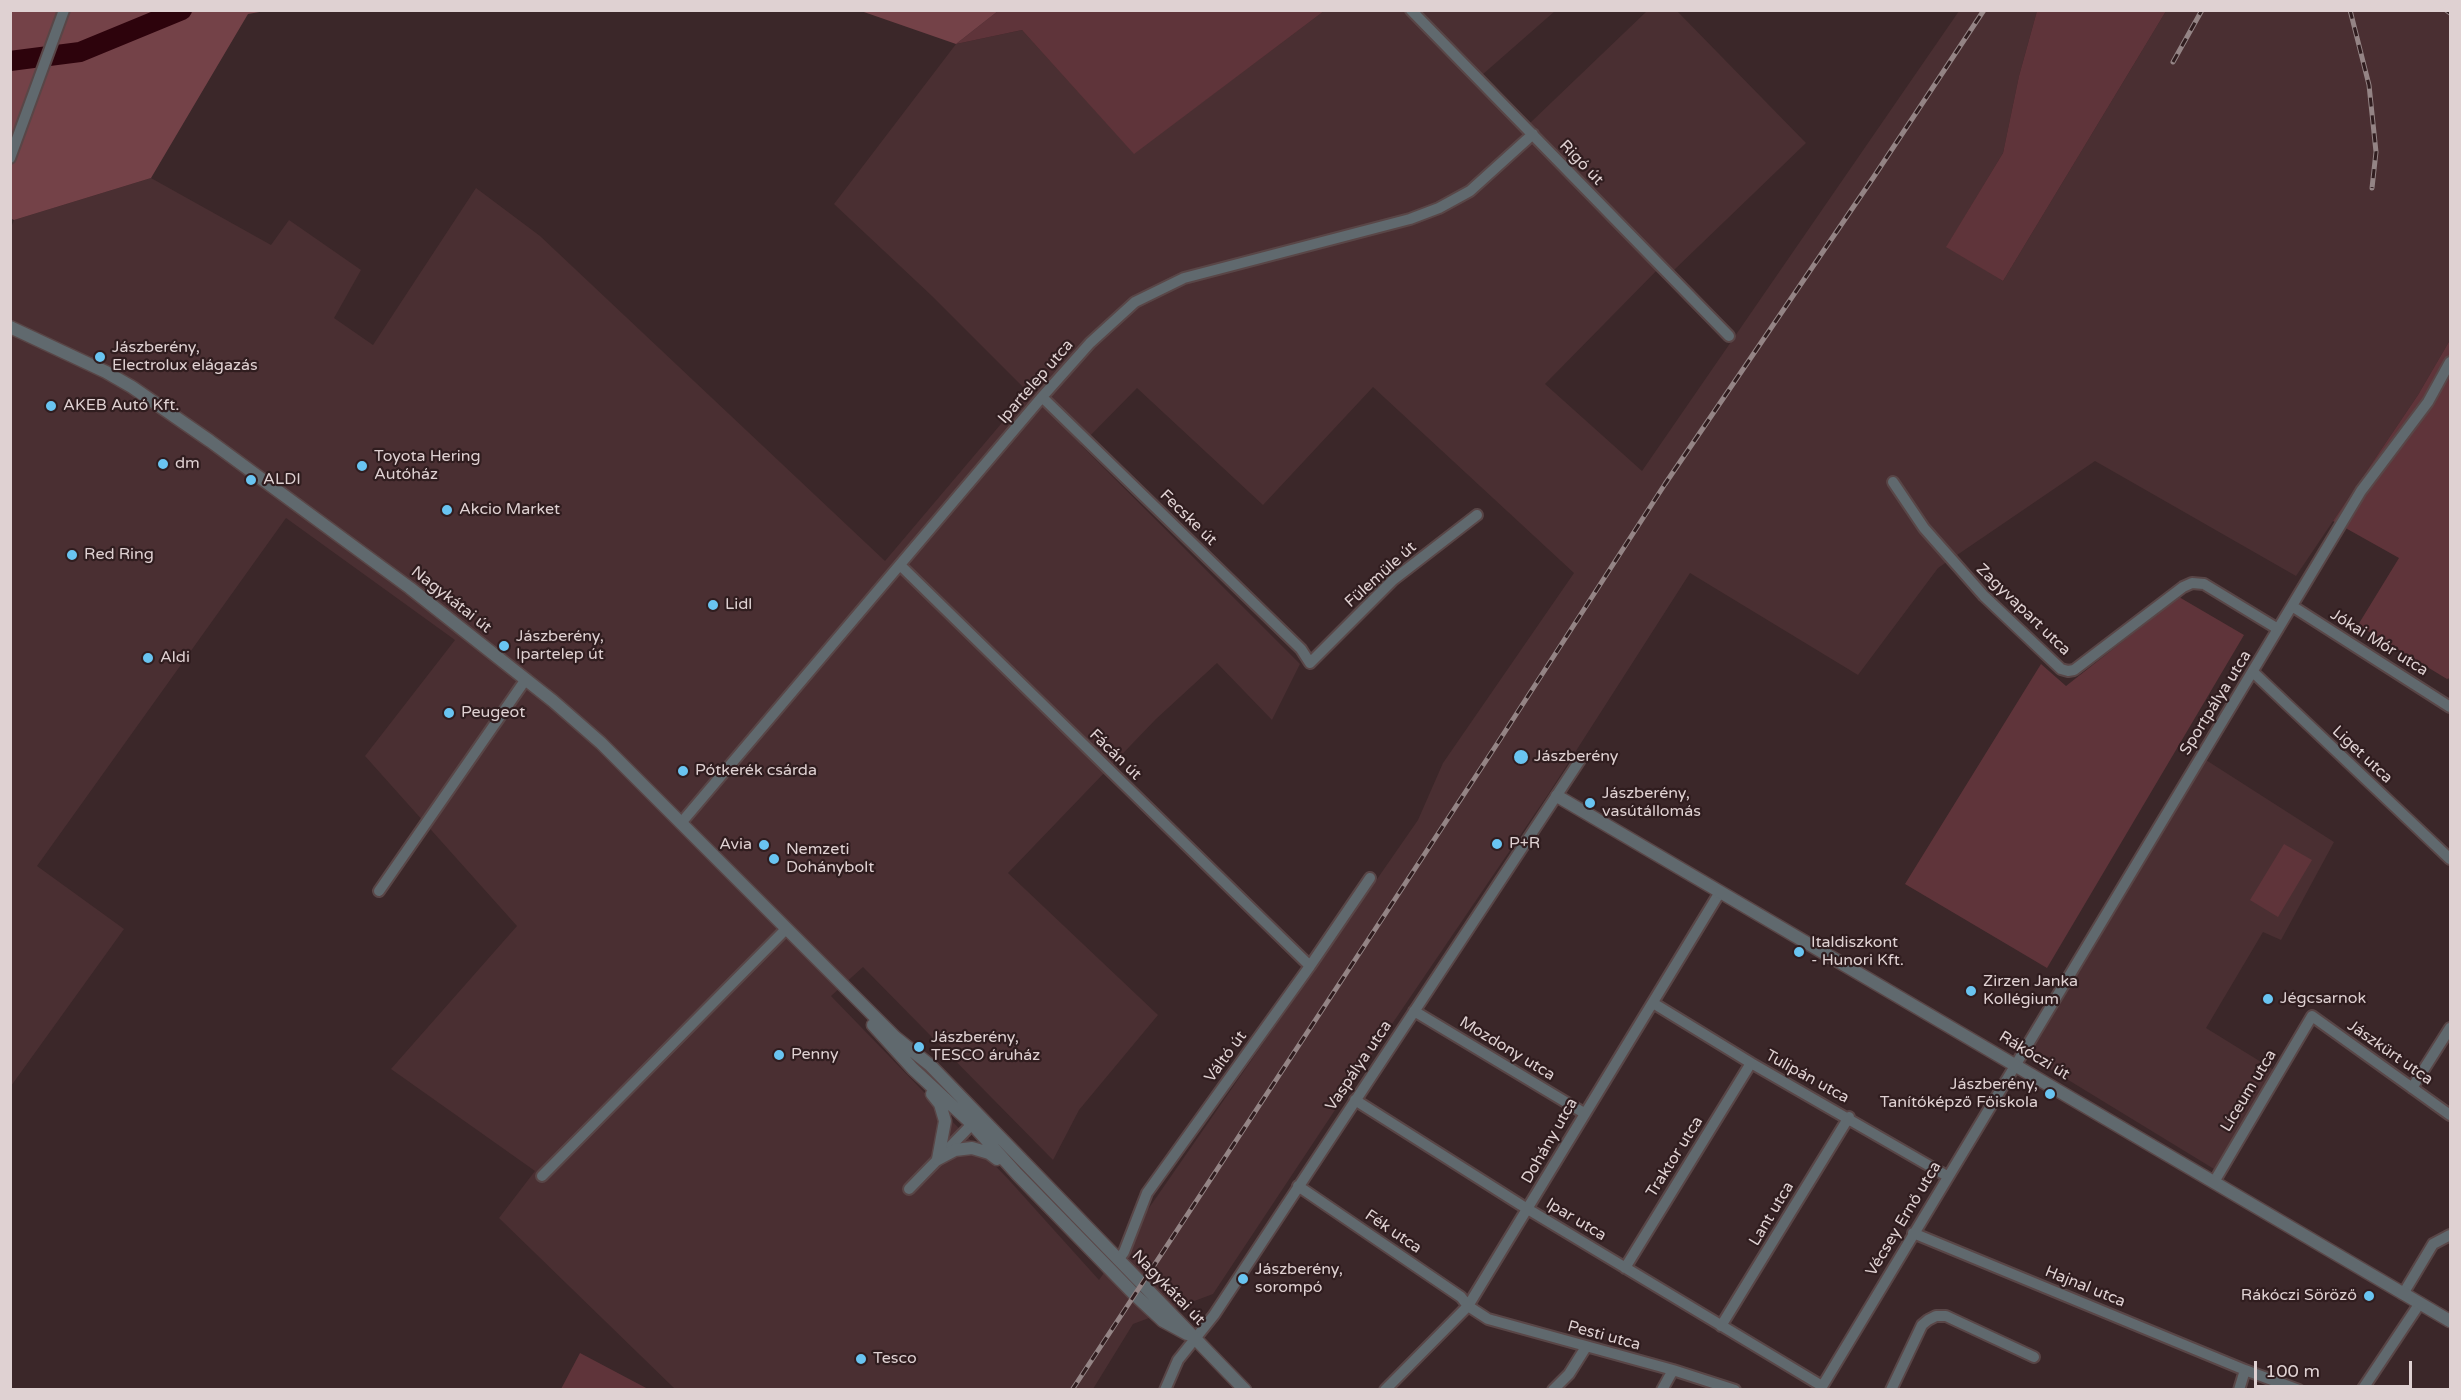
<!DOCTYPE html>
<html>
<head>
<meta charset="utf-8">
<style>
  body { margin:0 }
  #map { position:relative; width:2461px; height:1400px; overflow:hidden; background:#3b2729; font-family:"Varela Round",sans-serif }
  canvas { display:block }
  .frame { position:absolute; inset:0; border:12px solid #dfd1d2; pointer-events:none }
  .scale { position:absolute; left:2254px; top:1361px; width:158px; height:27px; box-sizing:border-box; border:3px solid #dfd1d2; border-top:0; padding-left:8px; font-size:18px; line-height:21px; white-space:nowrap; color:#dfd1d2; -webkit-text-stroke:4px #301d1f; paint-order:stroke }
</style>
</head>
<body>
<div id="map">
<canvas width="2461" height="1400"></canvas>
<div class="frame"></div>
<div class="scale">100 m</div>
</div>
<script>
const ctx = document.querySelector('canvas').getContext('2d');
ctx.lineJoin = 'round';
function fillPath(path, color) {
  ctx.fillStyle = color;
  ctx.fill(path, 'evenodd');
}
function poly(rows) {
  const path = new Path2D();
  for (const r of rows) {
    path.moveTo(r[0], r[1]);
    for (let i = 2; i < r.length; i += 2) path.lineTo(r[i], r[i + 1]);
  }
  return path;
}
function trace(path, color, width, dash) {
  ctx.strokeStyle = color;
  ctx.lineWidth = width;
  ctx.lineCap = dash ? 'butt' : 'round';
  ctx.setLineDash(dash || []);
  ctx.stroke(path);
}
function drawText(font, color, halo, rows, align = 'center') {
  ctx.font = font + ' "Varela Round",sans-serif';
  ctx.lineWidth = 4.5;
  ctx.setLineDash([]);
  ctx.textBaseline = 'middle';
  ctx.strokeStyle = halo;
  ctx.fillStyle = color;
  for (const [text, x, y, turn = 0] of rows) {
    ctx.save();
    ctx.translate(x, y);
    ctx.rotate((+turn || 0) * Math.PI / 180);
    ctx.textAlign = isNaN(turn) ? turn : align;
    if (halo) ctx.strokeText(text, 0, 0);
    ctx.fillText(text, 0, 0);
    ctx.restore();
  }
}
fillPath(poly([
  [1324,11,1555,11,1482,75,1530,123,1647,11,1677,11,1806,143,1674,270,1665,262,1545,384,1642,471,1959,11,2037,11,2019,76,2003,153,1947,246,2003,281,2166,11,2450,11,2450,340,2418,395,2296,576,2095,461,1938,568,1858,675,1690,573,1549,793,1392,1024,1213,1294,1133,1324,1093,1389,675,1389,499,1218,535,1171,391,1069,517,926,365,756,455,640,286,518,37,866,124,929,11,1086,10,230,14,220,151,178,271,245,289,220,361,270,334,318,373,345,476,188,540,236,885,561,1028,392,932,296,834,204,956,44,1022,30,1134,153],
  [1373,387,1574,573,1443,763,1418,820,1099,1280,1009,1180,831,996,863,967,1053,1160,1079,1110,1158,1015,1008,873,1156,719,1217,663,1272,720,1300,664,1081,445,1137,388,1263,505],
  [2206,760,2334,842,2281,940,2263,932,2206,1028,2274,1070,2214,1169,2029,1056]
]), '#4a2f32');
fillPath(poly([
  [998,11,1324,11,1134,154,1022,30,956,44],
  [2037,11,2166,11,2003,281,1946,247,2003,153,2019,76],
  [2450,340,2450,678,2447,679,2358,625,2399,558,2333,521,2418,395],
  [2179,597,2244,635,2047,968,1905,884,2041,664,2066,686],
  [2284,844,2312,860,2278,917,2250,900],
  [580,1353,648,1389,561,1389]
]), '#5f343a');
fillPath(poly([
  [10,11,265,11,248,14,151,178,14,220,10,218],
  [861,11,998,11,956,44]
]), '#744248');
trace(poly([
  [10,61,80,52,182,10]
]), '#2d030c', 20);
const minor = poly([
  [1411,10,1729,336],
  [10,158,64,10],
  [1042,397,1301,649,1310,663,1393,580,1477,515],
  [1893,482,1924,528,1984,596,2061,669,2068,671,2074,670,2183,587,2192,583,2204,584,2278,629],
  [900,565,1310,966],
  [2292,606,2450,707],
  [2253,672,2450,859],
  [681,823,1042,397,1090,343,1135,302,1184,278,1410,219,1439,208,1470,191,1533,134],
  [379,891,526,679],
  [1653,1003,1751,1063,1947,1176],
  [1414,1011,1584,1113],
  [2412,1088,2450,1028],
  [1355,1100,1521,1205,1822,1386],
  [542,1176,786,929],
  [2214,1182,2312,1016,2450,1115],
  [1298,1186,1461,1297,1468,1306,1488,1319,1673,1370,1735,1390],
  [909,1189,978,1118],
  [1913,1233,2245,1370,2299,1390],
  [1118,1260,1124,1252,1147,1193,1310,966,1370,878],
  [1625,1268,1751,1063],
  [2403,1294,2433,1244,2450,1235],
  [1721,1326,1849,1117],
  [1165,1390,1178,1360,1214,1315,1580,760],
  [1385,1390,1468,1306,1720,892],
  [1553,1390,1569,1374,1586,1347],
  [1662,1390,1673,1370],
  [1820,1390,2361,491,2428,402,2450,362],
  [1891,1390,1922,1325,1928,1320,1936,1316,1946,1316,2034,1357],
  [2239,1390,2245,1370],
  [2362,1390,2420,1303]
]);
const tertiary = poly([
  [10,327,106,372,132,387,210,441,410,588,553,701,601,743,895,1037,930,1065,1245,1390],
  [1557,796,2450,1321],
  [873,1025,913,1069,972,1124,1017,1174,1135,1295,1163,1321,1187,1334],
  [932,1094,940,1104,945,1121,938,1159],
  [938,1159,955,1150,972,1148,989,1153,997,1159]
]);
trace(minor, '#594647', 14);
trace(tertiary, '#594647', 15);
trace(minor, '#60696e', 10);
trace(tertiary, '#60696e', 12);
const rail = poly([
  [2350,10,2369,85,2376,152,2372,188],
  [2446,10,2450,13],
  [2173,62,2202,10],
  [1072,1390,1497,744,1665,484,1873,178,1984,10]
]);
trace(rail, '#948485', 5);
trace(rail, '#301d1f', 3, [9]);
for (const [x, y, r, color] of [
  [100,357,6,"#69c4f1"],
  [51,406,6,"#69c4f1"],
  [163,464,6,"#69c4f1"],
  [362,466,6,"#69c4f1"],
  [251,480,6,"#69c4f1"],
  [447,510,6,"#69c4f1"],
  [72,555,6,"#69c4f1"],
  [713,605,6,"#69c4f1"],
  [504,646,6,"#69c4f1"],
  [148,658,6,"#69c4f1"],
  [449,713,6,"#69c4f1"],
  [1521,757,8,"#69c4f1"],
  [683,771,6,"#69c4f1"],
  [1590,803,6,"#69c4f1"],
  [1497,844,6,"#69c4f1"],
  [764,845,6,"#69c4f1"],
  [774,859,6,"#69c4f1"],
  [1799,952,6,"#69c4f1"],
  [1971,991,6,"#69c4f1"],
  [2268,999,6,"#69c4f1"],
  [919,1047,6,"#69c4f1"],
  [779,1055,6,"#69c4f1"],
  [2050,1094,6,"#69c4f1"],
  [1243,1279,6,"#69c4f1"],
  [2369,1296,6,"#69c4f1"],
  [861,1359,6,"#69c4f1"]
]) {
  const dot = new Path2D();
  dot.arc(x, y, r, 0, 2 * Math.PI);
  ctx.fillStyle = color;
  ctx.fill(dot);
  trace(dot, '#301d1f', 2);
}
drawText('16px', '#dfd1d2', '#301d1f', [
  ["Rigó út",1581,163,46],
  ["Ipartelep utca",1036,382,-49],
  ["Fecske út",1188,518,44],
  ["Fülemüle út",1381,575,-42],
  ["Nagykátai út",451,600,38],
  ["Zagyvapart utca",2023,610,44],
  ["Jókai Mór utca",2379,643,32],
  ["Sportpálya utca",2216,703,-58],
  ["Fácán út",1115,755,44],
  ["Liget utca",2362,755,43],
  ["Mozdony utca",1507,1049,31],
  ["Jászkürt utca",2390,1053,35],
  ["Rákóczi út",2034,1056,31],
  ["Váltó út",1226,1057,-54],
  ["Vaspálya utca",1359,1066,-56],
  ["Tulipán utca",1807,1077,29],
  ["Líceum utca",2249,1091,-59],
  ["Dohány utca",1550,1141,-60],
  ["Traktor utca",1675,1157,-58],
  ["Lant utca",1772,1214,-59],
  ["Vécsey Ernő utca",1904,1219,-59],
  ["Ipar utca",1576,1220,31],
  ["Fék utca",1393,1232,34],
  ["Hajnal utca",2085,1287,22],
  ["Nagykátai út",1168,1288,46],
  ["Pesti utca",1604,1336,15]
]);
drawText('16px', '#dfd1d2', '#301d1f', [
  ["Jászberény,",112,348],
  ["Electrolux elágazás",112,366],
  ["AKEB Autó Kft.",63,406],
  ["Toyota Hering",374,457],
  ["Autóház",374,475],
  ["dm",175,464],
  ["ALDI",263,480],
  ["Akcio Market",459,510],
  ["Red Ring",84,555],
  ["Lidl",725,605],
  ["Jászberény,",516,637],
  ["Ipartelep út",516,655],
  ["Aldi",160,658],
  ["Peugeot",461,713],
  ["Jászberény",1534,757],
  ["Pótkerék csárda",695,771],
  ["Jászberény,",1602,794],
  ["vasútállomás",1602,812],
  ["P+R",1509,844],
  ["Avia",752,845,"right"],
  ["Nemzeti",786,850],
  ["Dohánybolt",786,868],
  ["Italdiszkont",1811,943],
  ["- Hunori Kft.",1811,961],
  ["Zirzen Janka",1983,982],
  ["Kollégium",1983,1000],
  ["Jégcsarnok",2280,999],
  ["Jászberény,",931,1038],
  ["TESCO áruház",931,1056],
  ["Penny",791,1055],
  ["Jászberény,",2038,1085,"right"],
  ["Tanítóképző Főiskola",2038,1103,"right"],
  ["Jászberény,",1255,1270],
  ["sorompó",1255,1288],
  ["Rákóczi Söröző",2357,1296,"right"],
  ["Tesco",873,1359]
], 'left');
</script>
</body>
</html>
